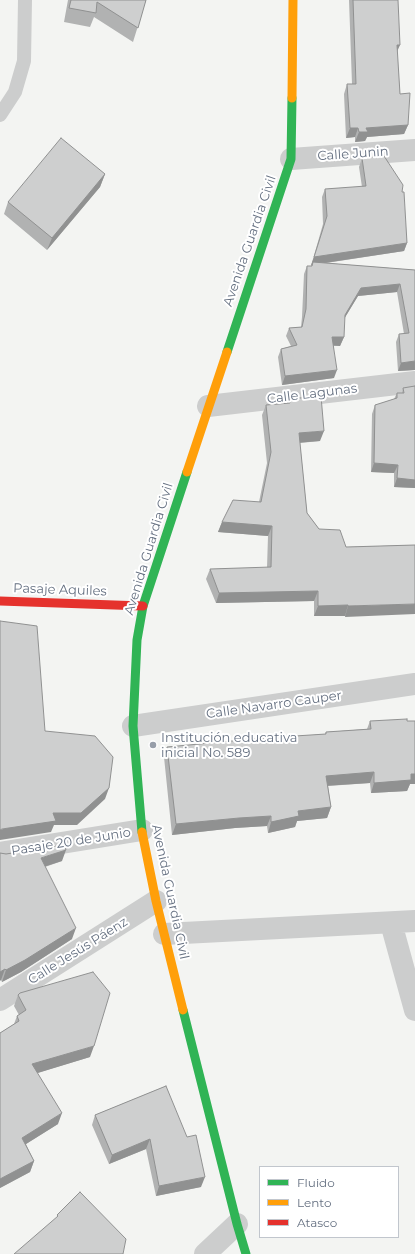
<!DOCTYPE html>
<html>
<head>
<meta charset="utf-8">
<style>
  body { margin:0 }
  #map { position:relative; width:415px; height:1254px; overflow:hidden; background:#f3f4f2; font-family:Montserrat,sans-serif }
  canvas { display:block }
  .legend { position:absolute; left:259px; top:1166px; width:140px; height:72px; box-sizing:border-box; background:#fff; border:1px solid #c1c6cd; margin:0; padding:5px 7px; list-style:none; font-size:12px; color:#657081 }
  .legend li { display:flex; align-items:center; gap:8px; height:20px }
  .legend b { width:20px; border:1px solid #c1c6cd }
</style>
</head>
<body>
<div id="map">
<canvas width="415" height="1254"></canvas>
<ul class="legend">
<li><b style="height:5px;background:#30b455"></b>Fluido</li>
<li><b style="height:5px;background:#ff9f0a"></b>Lento</li>
<li><b style="height:5px;background:#e5322d"></b>Atasco</li>
</ul>
</div>
<script>
const ctx = document.querySelector('canvas').getContext('2d');
ctx.lineJoin = 'round';
function poly(rows) {
  const path = new Path2D();
  for (const r of rows) {
    path.moveTo(r[0], r[1]);
    for (let i = 2; i < r.length; i += 2) path.lineTo(r[i], r[i + 1]);
  }
  return path;
}
function trace(path, color, width, dash) {
  ctx.strokeStyle = color;
  ctx.lineWidth = width;
  ctx.lineCap = dash ? 'butt' : 'round';
  ctx.setLineDash(dash || []);
  ctx.stroke(path);
}
function fillPath(path, color) {
  ctx.fillStyle = color;
  ctx.fill(path, 'evenodd');
}
function drawText(font, color, halo, rows, align = 'center') {
  ctx.font = font + ' Montserrat,sans-serif';
  ctx.lineWidth = 4;
  ctx.setLineDash([]);
  ctx.textBaseline = 'middle';
  ctx.strokeStyle = halo;
  ctx.fillStyle = color;
  for (const [text, x, y, turn = 0] of rows) {
    ctx.save();
    ctx.translate(x, y);
    ctx.rotate((+turn || 0) * Math.PI / 180);
    ctx.textAlign = isNaN(turn) ? turn : align;
    if (halo) ctx.strokeText(text, 0, 0);
    ctx.fillText(text, 0, 0);
    ctx.restore();
  }
}
trace(poly([
  [0,115,15,92,24,61,25,0]
]), '#cccdcd', 14);
trace(poly([
  [291,159,415,150],
  [208,406,415,382],
  [133,726,415,684],
  [0,853,142,830],
  [391,923,415,1010],
  [164,934,415,921],
  [0,1000,156,901],
  [205,1254,237,1224]
]), '#cccdcd', 22);
trace(poly([
  [227,352,291,159,292,98],
  [142,832,133,726,137,640,143,606,187,472],
  [183,1010,237,1224,246,1254]
]), '#30b455', 9);
trace(poly([
  [292,98,293,0],
  [187,472,227,352],
  [142,832,156,901,183,1010]
]), '#ff9f0a', 9);
trace(poly([
  [0,601,143,606]
]), '#e5322d', 9);
fillPath(poly([
  [68,0,146,0,133,42,94,17,90,27,64,22],
  [349,0,398,0,397,53,400,94,408,125,404,134,367,137,365,141,355,142,355,137,346,138,344,94,347,84,352,84],
  [362,158,402,192,407,243,404,251,326,263,415,270,414,370,398,371,396,342,399,334,404,334,397,292,358,296,344,319,344,337,340,346,334,346,334,378,282,385,278,357,281,349,291,346,286,336,289,328,301,327,302,317,304,274,307,266,311,266,323,224,322,197,325,189,362,187,359,167],
  [105,174,100,187,47,250,4,214,8,202],
  [403,388,415,488,394,487,394,473,371,472,372,414,375,405,394,399,397,393,402,393],
  [290,399,320,441,300,443,307,513,319,529,346,547,415,545,345,617,345,616,314,616,314,601,216,603,206,579,210,569,267,568,268,536,218,532,222,522,259,502,267,463,262,415,266,405,289,403],
  [370,721,410,784,407,791,371,793,370,783,328,786,331,807,327,818,297,821,295,827,268,833,267,826,235,828,172,835,164,757,167,747,325,734,326,732,367,729],
  [0,853,62,861,45,867,72,939,21,972,2,982,1,980],
  [18,995,90,1057,37,1073,58,1124,26,1144,34,1161,30,1172,0,1188,0,1033,14,1024,17,1016,19,1015,14,1006],
  [166,1086,201,1187,156,1196,146,1149,109,1164,92,1125,95,1115]
]), '#b1b2b2');
fillPath(poly([
  [397,45,400,45,396,54],
  [408,125,404,134,367,137,365,141,355,142,359,132,366,128],
  [350,128,358,128,355,137,346,138],
  [105,174,100,187,47,250,52,238],
  [407,243,404,251,311,265,314,257],
  [400,284,397,292,358,296,341,324,345,315,361,288],
  [332,337,344,337,340,346,329,345],
  [415,361,415,370,398,371,401,363],
  [337,370,334,378,282,385,285,376],
  [324,431,320,441,295,443,299,433],
  [374,463,398,465,394,473,371,472],
  [397,478,415,480,415,488,394,487],
  [222,522,272,526,268,536,218,532],
  [318,591,314,601,216,603,219,593],
  [415,604,415,614,345,617,348,606],
  [348,605,345,616,314,616,318,606],
  [374,772,370,783,323,786,326,776],
  [411,774,415,774,415,784,410,784,407,791,371,793,374,783],
  [109,788,105,799,77,825,54,825,51,832,0,840,0,830,53,813],
  [331,807,327,818,297,821,295,827,268,833,271,822,298,811],
  [271,816,267,826,235,828,172,835,176,824,239,818],
  [66,850,62,861,37,869,41,858],
  [76,928,72,939,21,972,2,982,6,970],
  [5,969,1,980,0,981,0,972],
  [94,1046,90,1057,28,1076,32,1064],
  [62,1113,58,1124,18,1149,22,1138],
  [150,1139,146,1149,109,1164,112,1155],
  [34,1161,30,1172,0,1188,0,1179],
  [205,1177,201,1187,156,1196,159,1186]
]), '#909191');
const building = poly([
  [71,0,146,0,138,28,97,2,96,13,69,8,71,0],
  [353,0,398,0,400,45,397,45,400,94,410,93,408,125,366,128,368,132,359,132,358,128,350,128,347,84,356,84,353,0],
  [61,138,105,174,52,238,8,202,61,138],
  [384,156,403,185,402,192,404,192,407,243,314,257,327,216,325,189,366,186,362,158,384,156],
  [313,262,415,270,415,361,401,363,399,334,409,333,400,284,361,288,345,315,344,337,332,337,337,370,285,376,281,349,297,345,289,328,302,327,306,309,307,266,312,266,313,262],
  [415,386,415,480,397,478,398,465,374,463,375,405,397,398,397,393,404,393,403,388,415,386],
  [321,396,324,431,299,433,307,513,319,529,340,530,346,547,415,545,415,604,348,606,348,605,318,606,318,591,219,593,210,569,271,567,272,526,222,522,233,500,261,502,271,452,266,405,290,403,290,399,321,396],
  [0,621,37,626,45,731,95,736,113,757,109,788,81,813,53,813,56,821,2,829,0,830,0,621],
  [407,719,407,721,415,721,415,774,411,774,411,780,374,783,374,772,326,776,331,807,298,811,299,816,271,822,271,816,239,818,176,824,167,747,264,738,326,734,326,732,371,729,370,721,407,719],
  [64,845,66,850,41,858,76,928,25,960,6,970,5,969,0,972,0,853,6,854,64,845],
  [93,972,110,993,94,1046,32,1064,62,1113,22,1138,34,1161,0,1179,0,1033,19,1021,17,1016,26,1010,18,995,20,993,93,972],
  [166,1086,187,1137,196,1135,205,1177,159,1186,150,1139,112,1155,95,1115,166,1086],
  [80,1192,126,1239,123,1254,14,1254,58,1216,57,1215,80,1192]
]);
fillPath(building, '#cecfcf');
trace(building, '#909191', 1);
for (const [x, y, r, color] of [
  [153,745,4,"#979ea9"]
]) {
  const dot = new Path2D();
  dot.arc(x, y, r, 0, 2 * Math.PI);
  ctx.fillStyle = color;
  ctx.fill(dot);
  trace(dot, '#fff', 1.5);
}
drawText('13px', '#657081', '#fff', [
  ["Calle Junin",353,154,-4],
  ["Avenida Guardia Civil",250,241,-71],
  ["Calle Lagunas",312,394,-7],
  ["Avenida Guardia Civil",149,549,-73],
  ["Pasaje Aquiles",60,590,2],
  ["Calle Navarro Cauper",274,705,-8],
  ["Pasaje 20 de Junio",71,842,-9],
  ["Avenida Guardia Civil",170,892,78],
  ["Calle Jesús Páenz",78,951,-32]
]);
drawText('13px', '#657081', '#fff', [
  ["Institución educativa",161,738],
  ["inicial No. 589",161,753]
], 'left');
</script>
</body>
</html>
